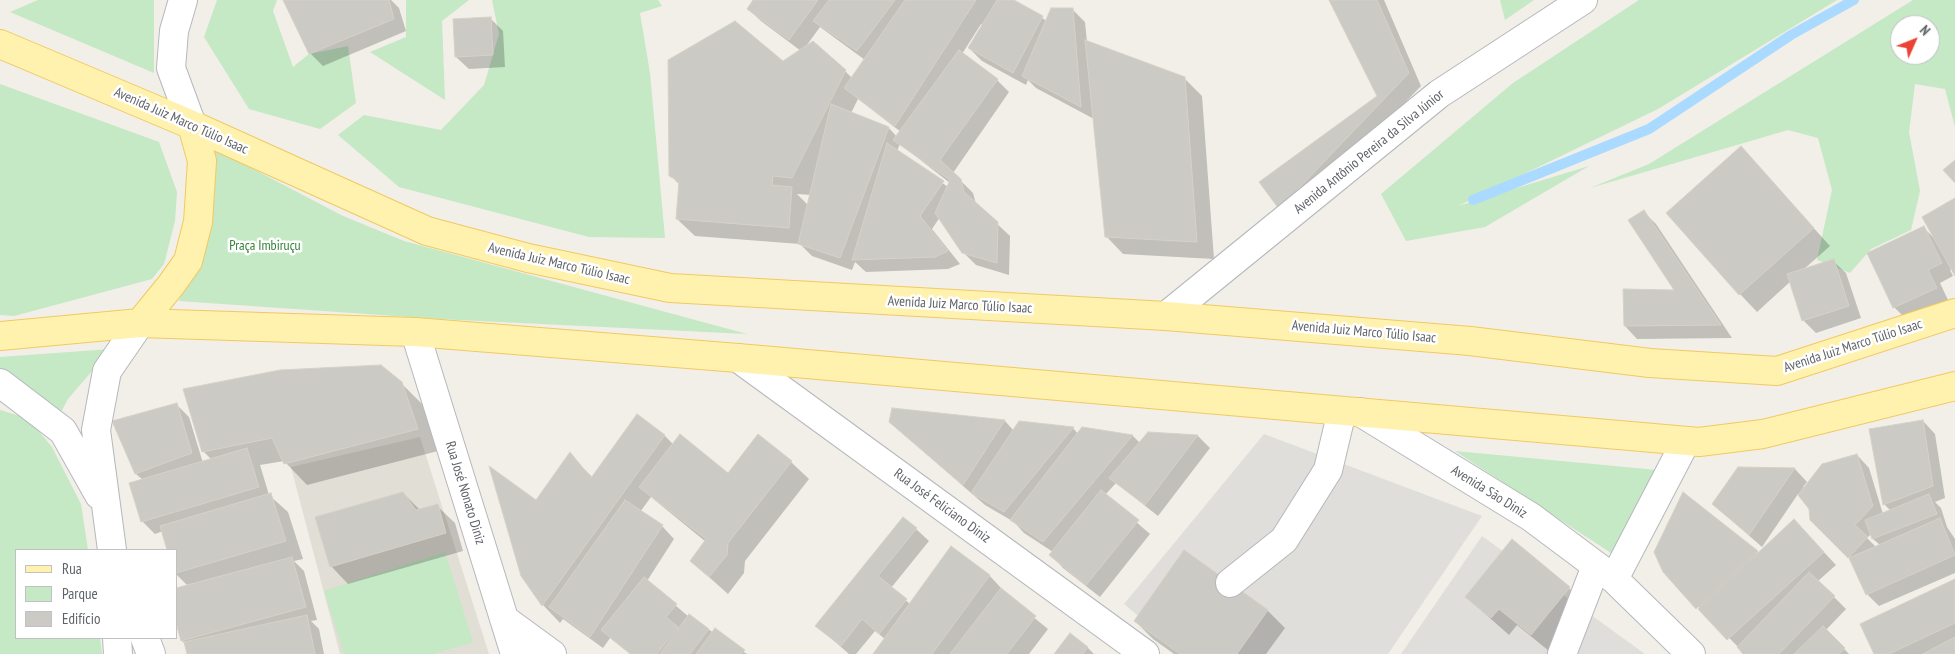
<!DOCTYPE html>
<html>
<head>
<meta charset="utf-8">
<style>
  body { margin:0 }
  #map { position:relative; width:1955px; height:654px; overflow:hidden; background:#f1efe8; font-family:"PT Sans Narrow",sans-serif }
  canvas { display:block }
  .legend { position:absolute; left:15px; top:549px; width:162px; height:90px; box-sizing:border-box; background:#fff; border:1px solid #bfc1c3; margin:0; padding:6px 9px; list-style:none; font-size:15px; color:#5f6368 }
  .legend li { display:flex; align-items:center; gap:10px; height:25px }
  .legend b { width:25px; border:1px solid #bfc1c3 }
  .north { position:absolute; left:1890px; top:15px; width:50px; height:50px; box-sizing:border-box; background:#fff; border:1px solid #bfc1c3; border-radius:50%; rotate:46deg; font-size:14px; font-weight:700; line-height:20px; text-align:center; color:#5f6368 }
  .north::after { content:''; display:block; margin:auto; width:18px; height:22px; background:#ea4335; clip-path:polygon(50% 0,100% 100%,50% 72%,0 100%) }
</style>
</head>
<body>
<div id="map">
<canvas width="1955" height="654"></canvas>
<ul class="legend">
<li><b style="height:6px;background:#fff2af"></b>Rua</li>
<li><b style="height:14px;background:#c5e8c5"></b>Parque</li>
<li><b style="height:14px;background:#cccac5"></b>Edifício</li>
</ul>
<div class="north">N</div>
</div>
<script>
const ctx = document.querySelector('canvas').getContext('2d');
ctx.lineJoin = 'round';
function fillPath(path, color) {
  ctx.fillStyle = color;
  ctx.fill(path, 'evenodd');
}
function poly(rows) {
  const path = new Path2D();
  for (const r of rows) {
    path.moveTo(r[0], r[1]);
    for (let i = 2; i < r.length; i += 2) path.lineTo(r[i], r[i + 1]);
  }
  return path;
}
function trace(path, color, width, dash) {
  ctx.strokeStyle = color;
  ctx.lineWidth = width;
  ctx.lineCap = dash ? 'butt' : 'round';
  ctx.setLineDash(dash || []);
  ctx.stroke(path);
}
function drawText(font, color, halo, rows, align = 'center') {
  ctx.font = font + ' "PT Sans Narrow",sans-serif';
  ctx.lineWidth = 5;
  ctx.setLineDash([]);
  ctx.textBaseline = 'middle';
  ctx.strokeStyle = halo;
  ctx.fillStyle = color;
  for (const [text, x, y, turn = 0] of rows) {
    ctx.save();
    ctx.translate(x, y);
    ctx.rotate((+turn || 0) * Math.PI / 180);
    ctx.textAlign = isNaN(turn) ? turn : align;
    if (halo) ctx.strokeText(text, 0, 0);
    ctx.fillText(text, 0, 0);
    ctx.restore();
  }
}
fillPath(poly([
  [1264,434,1482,516,1388,654,1184,654,1124,604],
  [1482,536,1645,654,1401,654]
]), '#e0deda');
fillPath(poly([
  [420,437,489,654,340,654,291,467]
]), '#e1ded6');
fillPath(poly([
  [38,0,154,0,154,73,10,12],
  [217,0,277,0,273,11,293,67,309,54,348,46,356,103,320,129,249,109,204,37],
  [406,0,469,0,442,21,445,100,370,52,406,37],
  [492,0,658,0,662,6,640,13,650,73,665,238,589,237,399,187,338,135,364,115,441,130,484,85,499,34],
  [1500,0,1534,0,1505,20],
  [1639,0,1837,0,1658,109,1458,206,1589,166,1485,227,1406,241,1381,194,1513,83],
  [1913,0,1955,0,1955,127,1945,89,1915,84,1909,132,1920,191,1911,230,1871,249,1850,273,1817,260,1832,190,1818,138,1788,130,1590,188,1649,164],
  [1900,25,1930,25,1930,55,1900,55],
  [0,84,159,142,177,192,175,221,164,264,152,279,14,316,0,315],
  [213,148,343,216,404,241,747,334,439,319,179,301,208,223],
  [111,349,68,399,60,414,9,372,0,369,0,357],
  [0,410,20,416,36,428,52,447,81,504,88,550,16,550,16,638,100,638,102,654,0,654],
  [1455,451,1657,470,1611,553],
  [445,552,473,642,433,654,344,654,324,591]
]), '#c5e8c5');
fillPath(poly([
  [285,0,391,0,399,8,406,31,323,66,310,53],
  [755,0,1012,0,1047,21,1072,9,1085,22,1087,42,1184,78,1202,96,1214,259,1123,254,1106,236,1094,119,1036,88,1028,80,1026,85,982,61,969,48,983,26,981,24,962,54,997,80,1009,92,953,173,973,193,976,204,1010,236,1009,275,976,265,963,252,940,217,932,229,960,264,948,269,866,272,855,262,852,270,812,256,800,244,695,236,677,219,680,185,671,176,783,62,801,51,761,21,748,9],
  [820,27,865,60,852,78,845,71,804,49],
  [858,99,901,132,897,137,889,128,851,113],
  [900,144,950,183,948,187,897,151],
  [797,194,811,195,808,205],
  [1330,0,1384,0,1421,86,1292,220,1280,208,1379,96],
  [491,19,503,31,505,67,469,69,456,57],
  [1741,148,1830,246,1803,270,1833,261,1846,273,1861,318,1816,333,1803,320,1791,281,1757,312,1740,294],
  [1955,199,1955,274,1952,269,1950,270,1953,276,1940,283,1948,300,1907,320,1894,307,1924,228,1934,238],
  [1643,211,1656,224,1732,338,1637,339,1625,326,1676,291],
  [401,383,423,405,438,451,307,485,284,461,260,465,269,495,288,512,303,559,294,561,304,571,317,620,311,621,319,629,324,654,188,654,186,644,182,641,188,586,176,574,176,550,168,550,163,531,155,534,142,521,143,480,136,474,177,405,189,417,203,463,212,460,203,451],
  [893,409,1005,421,1014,431,1020,422,1073,428,1078,434,1082,428,1133,436,1140,443,1148,434,1198,436,1210,448,1158,516,1116,483,1105,495,1150,534,1100,597,1063,568,1051,555,1053,552,1024,533,1014,522,985,505,903,434],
  [1923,421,1935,434,1945,498,1935,502,1941,508,1947,527,1955,539,1955,573,1879,606,1867,594,1851,560,1811,520,1810,508,1798,494,1762,547,1713,504,1739,468,1795,469,1807,482,1803,487,1805,489,1857,455,1869,468,1883,514,1891,511,1884,504],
  [1871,534,1873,539,1880,545,1876,547,1867,538],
  [664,435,673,444,728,474,791,462,809,479,745,561,744,573,728,594,691,561,706,542,651,497,640,512,662,526,674,539,647,581,689,617,747,654,630,654,610,638,603,648,563,619,560,623,543,605,522,575,537,502,570,454,593,478],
  [403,493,420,510,437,506,455,523,463,551,348,584,331,566],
  [916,529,929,541,891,588,910,604,989,575,1001,588,1000,590,1048,629,1029,654,875,654,885,639,875,631,856,654,849,654,817,626],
  [1806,533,1836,565,1818,581,1846,609,1826,630,1849,654,1745,654,1664,572,1757,552,1759,554],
  [1955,581,1955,654,1875,654],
  [1569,588,1586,605,1549,651,1517,625,1509,635,1466,597],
  [1267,610,1285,628,1266,654,1174,654,1153,639,1135,621],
  [1070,634,1088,648,1094,654,1055,654]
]), '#0003');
trace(poly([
  [1473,200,1649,129,1791,35,1854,0]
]), '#aadaff', 10);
const building = poly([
  [283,0,389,0,394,19,309,54,283,0],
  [753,0,818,0,789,40,747,9,753,0],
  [829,0,895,0,857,51,813,21,829,0],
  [905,0,976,0,895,126,844,88,905,0],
  [997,0,1014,0,1043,16,1013,73,968,48,997,0],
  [1329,0,1377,0,1409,73,1279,209,1259,182,1377,96,1329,0],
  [1051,8,1073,8,1081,107,1022,76,1051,8],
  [491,17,493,55,455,57,453,19,491,17],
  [735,21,783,61,813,41,846,70,792,178,773,176,772,185,792,187,789,228,676,219,679,181,669,176,668,60,735,21],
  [1085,40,1185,77,1197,242,1105,237,1085,40],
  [959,50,998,79,940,160,961,179,964,192,998,222,997,263,962,253,935,213,950,180,893,140,959,50],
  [831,104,889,127,840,258,798,244,831,104],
  [887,143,944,181,920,216,948,251,935,257,852,260,887,143],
  [1741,146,1814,228,1739,295,1666,213,1741,146],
  [1955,160,1955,183,1943,170,1955,160],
  [1955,198,1955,276,1922,217,1955,198],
  [1644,210,1721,325,1624,326,1623,289,1674,290,1628,220,1644,210],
  [1924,226,1942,263,1928,270,1937,288,1893,308,1867,253,1924,226],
  [1834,259,1849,306,1802,321,1787,274,1834,259],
  [381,365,402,382,418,429,284,464,272,438,202,452,183,389,280,370,381,365],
  [177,403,192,453,135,474,112,421,177,403],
  [892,408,1005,420,963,485,889,422,892,408],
  [637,414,665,435,542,606,521,576,489,466,536,500,570,452,591,478,637,414],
  [1923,420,1933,486,1883,505,1869,429,1923,420],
  [1019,421,1074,427,1004,512,971,493,1019,421],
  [1082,427,1133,435,1043,542,1010,520,1082,427],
  [1148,432,1198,435,1145,505,1109,478,1148,432],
  [680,434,728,473,758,434,792,461,728,543,727,555,709,577,690,561,706,539,639,487,680,434],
  [247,448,259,487,141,522,129,483,247,448],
  [1857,454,1873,506,1855,525,1868,537,1848,558,1810,520,1809,509,1798,495,1822,464,1857,454],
  [1738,467,1795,468,1749,535,1712,504,1738,467],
  [1101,490,1139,520,1086,585,1049,555,1101,490],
  [403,492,416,510,438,504,446,533,330,567,315,517,403,492],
  [1683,492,1758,551,1696,609,1663,572,1654,552,1683,492],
  [271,493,286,541,176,573,176,550,167,550,160,526,271,493],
  [1929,494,1937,514,1872,539,1865,520,1929,494],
  [625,500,663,525,590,637,549,607,625,500],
  [903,517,917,528,878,576,907,599,879,634,862,619,841,646,815,626,903,517],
  [1940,518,1955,555,1866,595,1849,558,1940,518],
  [1794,519,1824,552,1727,640,1698,609,1794,519],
  [1512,539,1570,587,1531,635,1499,609,1491,618,1465,597,1512,539],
  [951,546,990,575,932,654,873,654,951,546],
  [1184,550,1268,610,1237,654,1180,654,1134,621,1184,550],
  [292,557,306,607,181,641,176,623,176,588,292,557],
  [1809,572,1835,596,1779,654,1743,654,1737,647,1809,572],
  [644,577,677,604,666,617,678,627,657,654,631,654,601,630,644,577],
  [1955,579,1955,623,1889,654,1874,654,1860,624,1955,579],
  [1001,588,1036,616,1007,654,950,654,1001,588],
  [689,614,709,629,690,654,660,654,689,614],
  [307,615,315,654,187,654,184,642,307,615],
  [1823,626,1845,648,1839,654,1794,654,1823,626],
  [715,628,745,650,741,654,696,654,715,628],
  [1070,633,1088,647,1083,654,1054,654,1070,633],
  [1955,637,1955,654,1923,654,1955,637]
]);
fillPath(building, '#cccac5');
trace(building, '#d6d1c6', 1);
const minor = poly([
  [183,0,174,31,171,68,192,125],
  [1166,316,1439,94,1583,0],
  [415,332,515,654],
  [738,358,1145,654],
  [0,383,63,431,99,495],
  [1360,412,1531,517,1614,579,1691,654],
  [112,550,96,430,107,371,140,323],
  [1614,579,1686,441],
  [1230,583,1284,540,1328,470,1342,411],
  [504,619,552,654],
  [117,638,118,654],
  [145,638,151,654],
  [1562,654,1596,566]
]);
const major = poly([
  [0,44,192,125,427,231,528,258,670,288,1166,316,1470,341,1650,363,1777,371,1955,313],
  [140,323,171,285,188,261,198,222,202,161,192,125],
  [0,336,140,323,415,332,738,358,1699,442,1763,434,1955,386]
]);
trace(minor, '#b5b8bc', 30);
trace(major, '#f2c960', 30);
trace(minor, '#fff', 28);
trace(major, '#fff2af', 28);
drawText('14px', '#5f6368', '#fff', [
  ["Avenida Juiz Marco Túlio Isaac",181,121,24],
  ["Avenida Antônio Pereira da Silva Júnior",1369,152,-39],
  ["Avenida Juiz Marco Túlio Isaac",559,264,13],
  ["Avenida Juiz Marco Túlio Isaac",960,305,3],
  ["Avenida Juiz Marco Túlio Isaac",1364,332,5],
  ["Avenida Juiz Marco Túlio Isaac",1853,346,-18],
  ["Avenida São Diniz",1489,492,32],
  ["Rua José Nonato Diniz",465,493,73],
  ["Rua José Feliciano Diniz",942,506,36]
]);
drawText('14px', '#348238', '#fff', [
  ["Praça Imbiruçu",265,246]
]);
</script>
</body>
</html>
